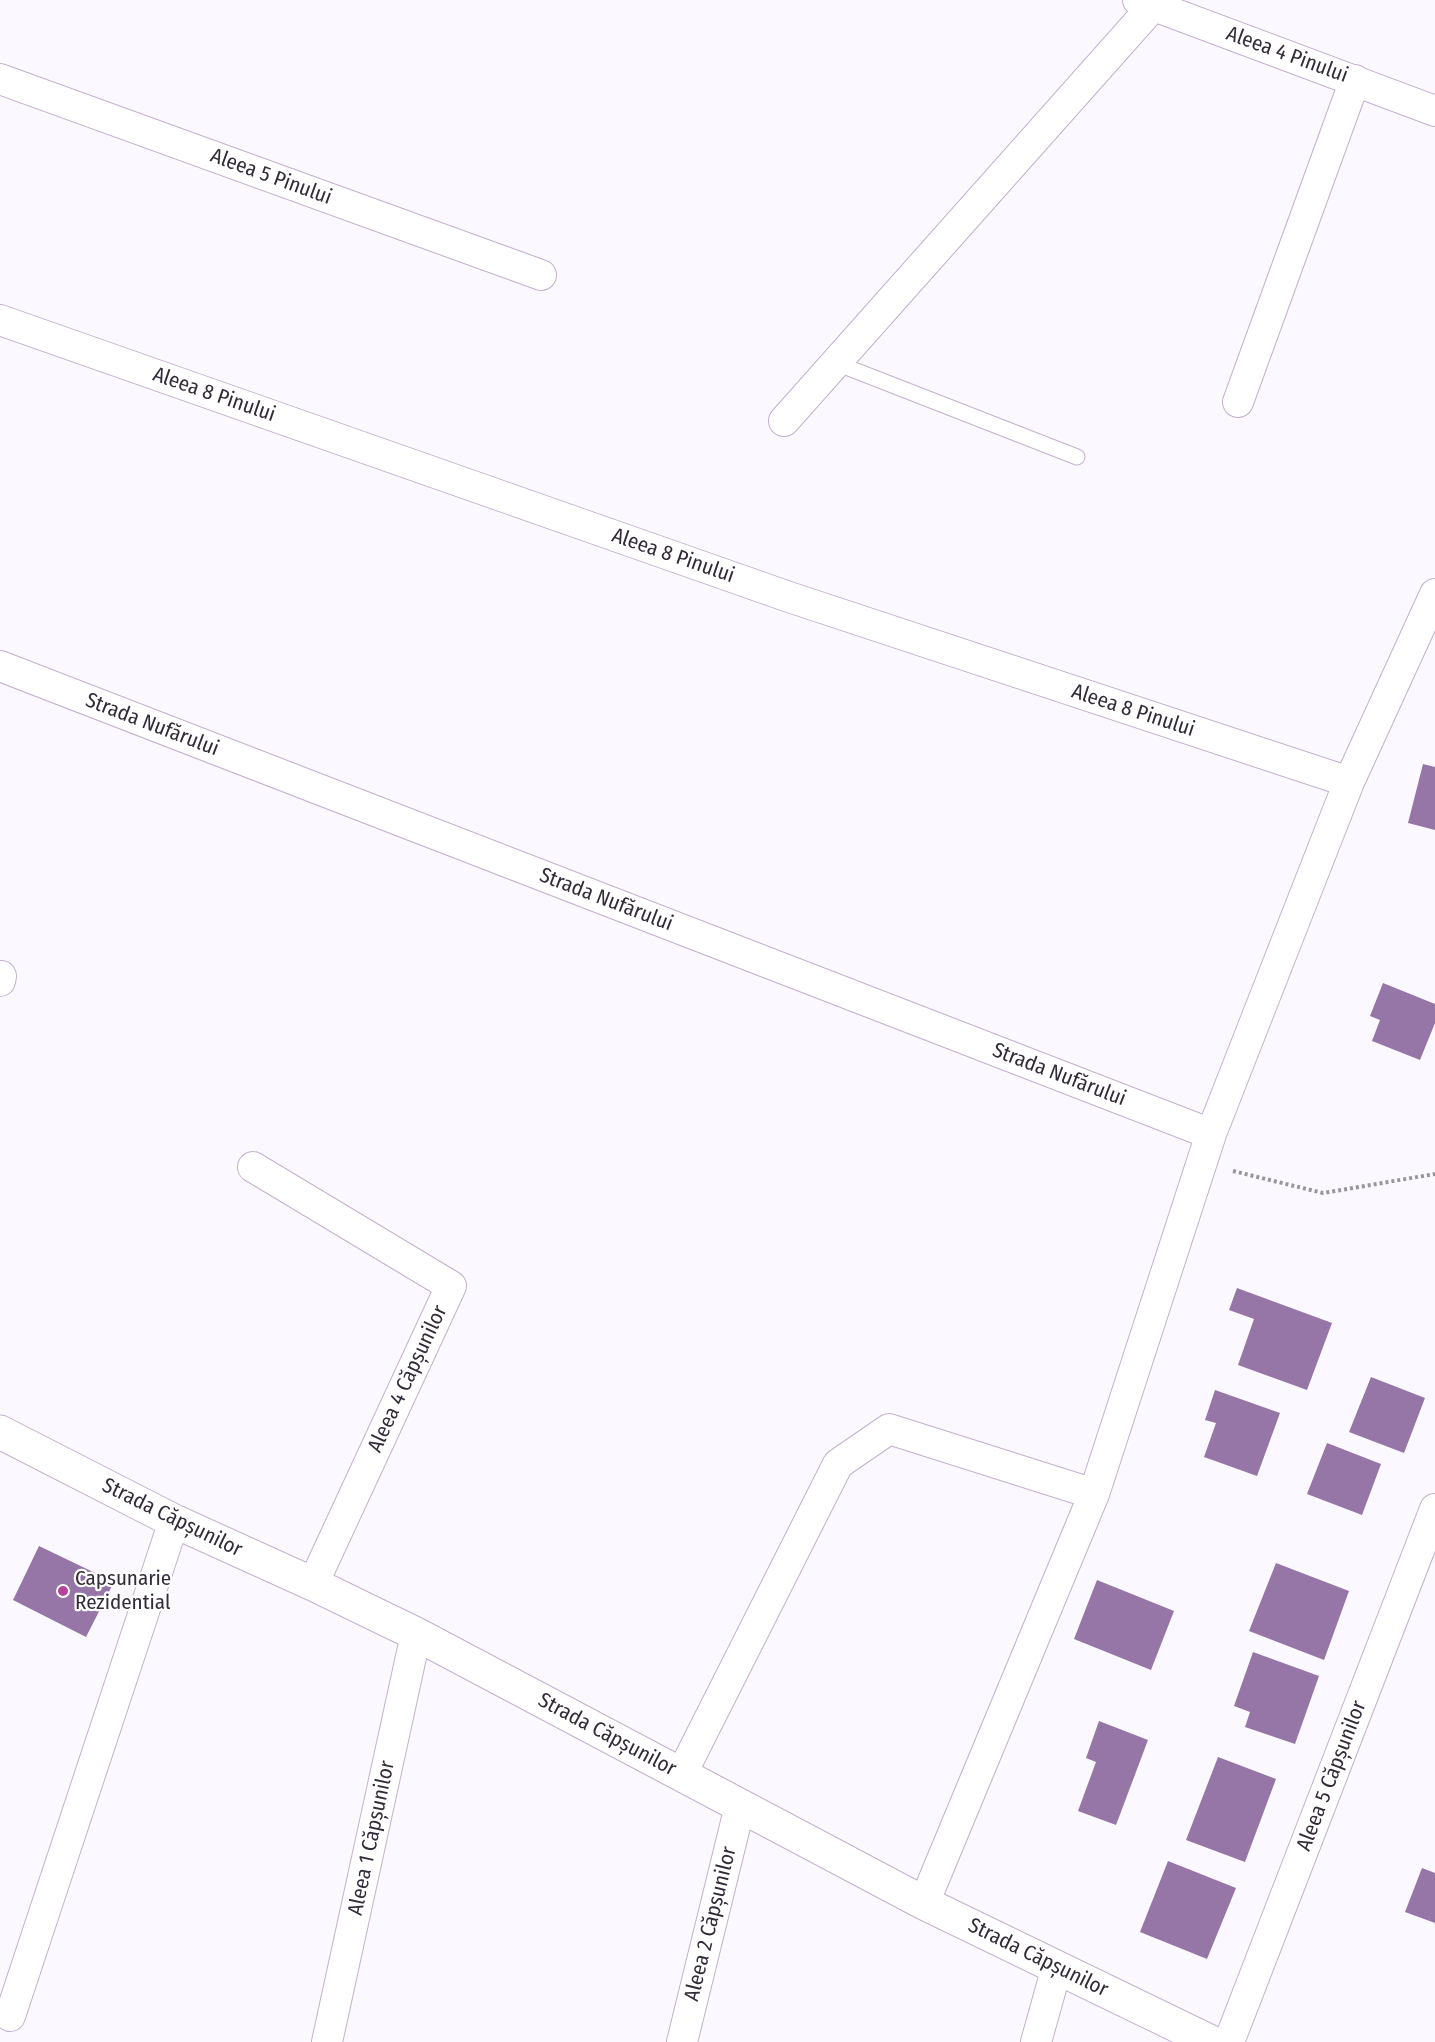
<!DOCTYPE html>
<html>
<head>
<meta charset="utf-8">
<style>
  body { margin:0 }
  canvas { display:block; background:#fcf8ff }
</style>
</head>
<body>
<canvas width="1435" height="2042"></canvas>
<script>
const ctx = document.querySelector('canvas').getContext('2d');
ctx.lineJoin = 'round';
function fillPath(path, color) {
  ctx.fillStyle = color;
  ctx.fill(path, 'evenodd');
}
function poly(rows) {
  const path = new Path2D();
  for (const r of rows) {
    path.moveTo(r[0], r[1]);
    for (let i = 2; i < r.length; i += 2) path.lineTo(r[i], r[i + 1]);
  }
  return path;
}
function trace(path, color, width, dash) {
  ctx.strokeStyle = color;
  ctx.lineWidth = width;
  ctx.lineCap = dash ? 'butt' : 'round';
  ctx.setLineDash(dash || []);
  ctx.stroke(path);
}
function drawText(font, color, halo, rows, align = 'center') {
  ctx.font = font + ' "Fira Sans Condensed",sans-serif';
  ctx.lineWidth = 4.5;
  ctx.setLineDash([]);
  ctx.textBaseline = 'middle';
  ctx.strokeStyle = halo;
  ctx.fillStyle = color;
  for (const [text, x, y, turn = 0] of rows) {
    ctx.save();
    ctx.translate(x, y);
    ctx.rotate((+turn || 0) * Math.PI / 180);
    ctx.textAlign = isNaN(turn) ? turn : align;
    if (halo) ctx.strokeText(text, 0, 0);
    ctx.fillText(text, 0, 0);
    ctx.restore();
  }
}
fillPath(poly([
  [1423,764,1435,767,1435,830,1408,823],
  [1383,983,1435,1004,1435,1023,1420,1060,1372,1041,1380,1020,1370,1016],
  [1237,1288,1332,1323,1307,1390,1238,1365,1254,1319,1229,1310],
  [1371,1377,1425,1398,1404,1453,1349,1432],
  [1215,1390,1280,1413,1257,1476,1204,1457,1216,1423,1205,1420],
  [1327,1443,1381,1464,1362,1515,1307,1494],
  [39,1546,114,1582,86,1637,13,1600],
  [1276,1563,1349,1591,1324,1660,1249,1631],
  [1097,1580,1174,1611,1151,1670,1074,1639],
  [1253,1652,1319,1676,1295,1744,1245,1727,1250,1712,1234,1706],
  [1099,1721,1148,1740,1116,1825,1078,1811,1096,1762,1086,1758],
  [1218,1757,1276,1779,1245,1862,1186,1840],
  [1168,1861,1236,1888,1207,1959,1140,1932],
  [1422,1868,1435,1873,1435,1923,1405,1912]
]), '#9576a6');
const lane = poly([
  [836,363,1077,457]
]);
const street = poly([
  [1138,0,1435,111],
  [0,79,541,275],
  [0,320,789,597,1349,782],
  [1238,402,1355,80],
  [784,421,1153,6],
  [0,666,1211,1134],
  [0,981,1,976],
  [253,1167,451,1286,313,1584],
  [681,1775,838,1464,889,1429,1094,1494],
  [924,1903,1094,1494,1211,1134,1349,782,1435,594],
  [10,2016,174,1521],
  [327,2042,416,1634],
  [682,2042,740,1806],
  [1036,2042,1057,1967],
  [1229,2042,1435,1509]
]);
const secondary = poly([
  [0,1432,174,1521,313,1584,416,1634,924,1903,1211,2042]
]);
trace(lane, '#c4b0d0', 17);
trace(street, '#c4b0d0', 32);
trace(secondary, '#c4b0d0', 35);
trace(poly([
  [1233,1171,1323,1193,1435,1174]
]), '#9a949e', 4, [3, 3]);
trace(lane, '#fff', 15);
trace(street, '#fff', 30);
trace(secondary, '#fff', 33);
for (const [x, y, r, color] of [
  [63,1591,6,"#b5429c"]
]) {
  const dot = new Path2D();
  dot.arc(x, y, r, 0, 2 * Math.PI);
  ctx.fillStyle = color;
  ctx.fill(dot);
  trace(dot, '#fff', 2);
}
drawText('21px', '#332b38', '#fff', [
  ["Aleea 4 Pinului",1287,55,20],
  ["Aleea 5 Pinului",271,177,20],
  ["Aleea 8 Pinului",214,395,19],
  ["Aleea 8 Pinului",673,556,19],
  ["Aleea 8 Pinului",1133,711,18],
  ["Strada Nufărului",152,725,21],
  ["Strada Nufărului",606,900,21],
  ["Strada Nufărului",1059,1075,21],
  ["Aleea 4 Căpșunilor",408,1379,-65],
  ["Strada Căpșunilor",172,1518,26],
  ["Strada Căpșunilor",607,1735,28],
  ["Aleea 5 Căpșunilor",1332,1776,-69],
  ["Aleea 1 Căpșunilor",372,1838,-78],
  ["Aleea 2 Căpșunilor",711,1924,-76],
  ["Strada Căpșunilor",1038,1958,26]
]);
drawText('21px', '#332b38', '#fff', [
  ["Capsunarie",75,1579],
  ["Rezidential",75,1603]
], 'left');
</script>
</body>
</html>
